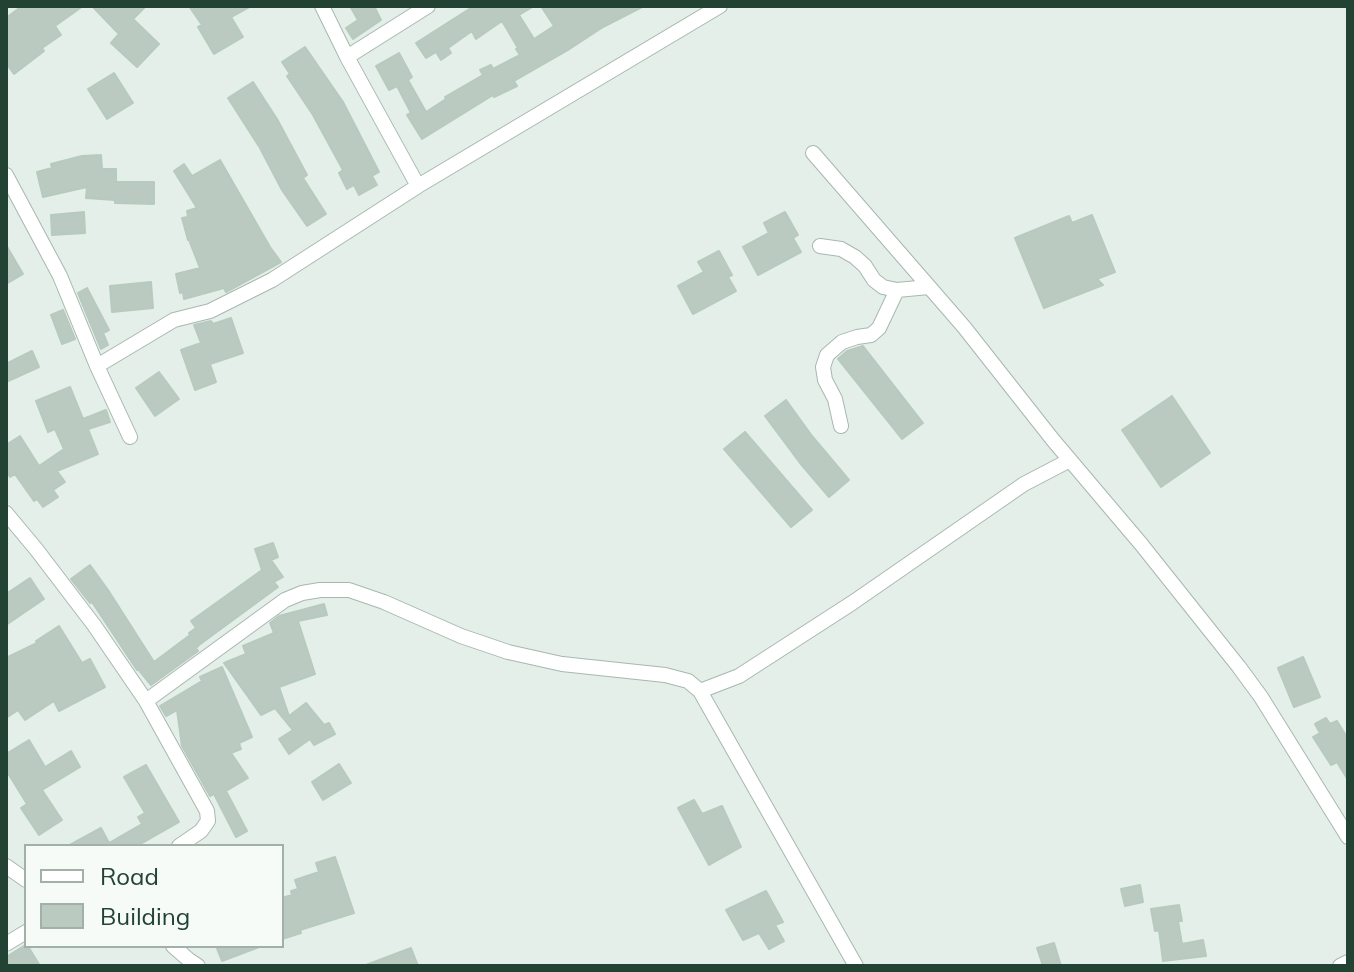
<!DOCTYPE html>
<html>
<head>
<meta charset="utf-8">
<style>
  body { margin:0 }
  #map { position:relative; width:1354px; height:972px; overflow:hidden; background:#e5efe9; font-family:Mulish,sans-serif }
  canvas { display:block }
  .frame { position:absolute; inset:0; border:8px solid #224333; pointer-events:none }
  .legend { position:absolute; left:24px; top:844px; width:260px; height:104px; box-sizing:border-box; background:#f6fbf8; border:2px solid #a1b1a9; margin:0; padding:10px 14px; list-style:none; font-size:24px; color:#224333 }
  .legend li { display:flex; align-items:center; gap:16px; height:40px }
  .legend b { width:40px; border:2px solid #a1b1a9 }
</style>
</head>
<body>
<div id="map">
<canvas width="1354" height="972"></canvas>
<div class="frame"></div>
<ul class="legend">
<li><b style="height:10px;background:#fff"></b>Road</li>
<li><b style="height:22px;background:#bacac1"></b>Building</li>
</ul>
</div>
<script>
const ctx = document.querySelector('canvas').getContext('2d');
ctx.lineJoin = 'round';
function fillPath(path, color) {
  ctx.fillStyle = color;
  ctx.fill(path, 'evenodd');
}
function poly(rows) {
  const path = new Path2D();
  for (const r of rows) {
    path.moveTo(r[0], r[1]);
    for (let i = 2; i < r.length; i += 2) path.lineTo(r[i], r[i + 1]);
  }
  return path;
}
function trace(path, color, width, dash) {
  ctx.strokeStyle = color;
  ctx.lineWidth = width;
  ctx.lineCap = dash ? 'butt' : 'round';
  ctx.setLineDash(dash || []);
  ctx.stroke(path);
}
const building = poly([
  [22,6,83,6,55,26,61,35,42,48,44,51,14,74,6,63,6,18,22,6],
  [92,6,146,6,133,19,159,44,137,67,111,43,119,34,92,6],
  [189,6,251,6,231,17,243,37,214,54,198,27,202,25,189,6],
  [350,6,374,6,381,20,353,39,346,28,358,20,350,6],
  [474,6,534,6,519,15,534,39,554,26,541,6,644,6,603,27,568,50,514,81,517,86,494,97,493,95,422,139,407,115,411,113,397,86,389,90,376,66,399,53,412,77,408,80,426,112,446,99,445,97,483,75,480,70,491,65,493,69,520,55,516,49,518,48,502,21,476,39,472,31,448,48,451,53,441,60,436,52,426,58,416,43,474,6],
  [305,47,343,102,379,172,372,176,377,185,359,195,354,185,347,189,339,173,343,170,313,115,287,76,290,74,282,62,305,47],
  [114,73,133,103,107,119,88,89,114,73],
  [253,82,277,119,307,175,303,178,326,214,307,226,282,190,260,148,228,98,253,82],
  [101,155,102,169,116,169,116,182,154,182,154,204,115,203,115,200,86,198,87,187,43,197,37,172,52,168,51,164,82,156,101,155],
  [220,160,270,247,281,262,226,292,224,288,184,299,183,292,180,293,176,274,200,268,189,240,188,240,182,218,188,217,187,211,197,208,174,171,184,164,192,176,220,160],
  [84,212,85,233,52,235,51,215,84,212],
  [785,212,798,235,793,238,801,252,758,275,743,247,769,233,764,223,785,212],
  [1092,215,1115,272,1097,279,1103,285,1044,308,1015,238,1069,216,1072,223,1092,215],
  [6,245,23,274,6,284,6,245],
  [719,251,732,275,728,277,736,291,693,314,678,286,704,272,698,262,719,251],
  [151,282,153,308,112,312,110,286,151,282],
  [87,288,109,330,103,333,108,345,101,349,78,293,87,288],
  [63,310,75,339,62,344,51,315,63,310],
  [231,318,243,353,210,364,216,382,195,390,181,350,201,343,194,325,211,321,213,324,231,318],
  [863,346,923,423,902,439,838,359,847,351,863,346],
  [32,351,39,367,6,382,6,364,32,351],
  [159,372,179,399,155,416,136,388,159,372],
  [70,387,83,419,106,410,110,422,88,429,98,454,57,471,65,482,53,490,58,497,43,507,37,499,34,501,15,474,10,477,6,470,6,445,20,436,39,466,64,449,55,429,48,432,36,401,70,387],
  [1172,396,1210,453,1161,487,1122,430,1172,396],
  [786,400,812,436,849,480,829,497,800,463,765,416,786,400],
  [745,432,812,510,791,527,724,449,745,432],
  [273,543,278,557,271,560,283,577,274,582,278,587,199,645,196,648,198,651,151,685,138,669,137,670,92,602,90,603,71,579,90,565,108,590,154,662,190,635,189,633,196,628,191,621,262,570,255,549,273,543],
  [30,578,44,599,6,625,6,594,30,578],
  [324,604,327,615,298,621,315,674,279,687,289,716,306,703,324,725,329,723,335,734,314,745,310,739,289,754,279,739,293,730,275,708,261,715,224,663,246,654,243,646,274,633,270,623,279,616,324,604],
  [59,626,82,663,90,659,105,687,59,711,54,701,25,720,18,710,6,718,6,658,37,643,36,641,59,626],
  [1303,657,1320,697,1294,707,1278,668,1303,657],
  [222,667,252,737,239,743,241,749,231,753,248,778,226,791,247,831,236,837,214,794,210,796,182,746,177,710,166,716,160,706,202,681,200,677,222,667],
  [1326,718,1330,724,1337,721,1348,739,1348,780,1337,762,1331,765,1313,737,1320,733,1315,724,1326,718],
  [29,740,45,767,71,751,80,767,42,790,62,820,39,835,21,808,27,804,6,770,6,754,29,740],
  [339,764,351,783,323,800,312,782,339,764],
  [146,765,179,822,137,846,68,846,101,828,109,843,142,824,138,817,145,813,124,777,146,765],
  [694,800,702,814,722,806,741,847,709,865,678,808,694,800],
  [335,857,354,913,300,930,301,933,282,939,282,898,292,895,291,891,298,889,295,880,319,872,316,863,335,857],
  [1140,885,1143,902,1125,906,1121,889,1140,885],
  [766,891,783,922,775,925,784,941,769,949,759,933,743,940,726,910,766,891],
  [1179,905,1182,921,1178,921,1182,944,1203,940,1206,956,1163,961,1159,930,1155,931,1151,909,1179,905],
  [1054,943,1061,966,1043,966,1037,948,1054,943],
  [24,946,26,949,29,948,40,966,6,966,6,957,24,946],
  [216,946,259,946,259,947,222,961,216,946],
  [411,948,418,966,366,966,366,965,411,948]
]);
fillPath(building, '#bacac1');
trace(building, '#b7cabe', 2);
const minor = poly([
  [322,6,347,57],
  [813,153,964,327,1053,440,1141,544,1239,667,1261,697,1348,837],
  [6,175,60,276,97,366,130,437],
  [418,186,347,57,428,6],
  [820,246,841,249,855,257,865,266,874,280,883,287,897,290,929,287],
  [97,366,174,320,210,311,272,280,418,186,720,6],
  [841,426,835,399,825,380,823,367,827,355,842,342,857,337,871,335,879,328,897,290],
  [6,513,36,549,94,625,146,701,207,811,208,821,201,831,179,846],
  [700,691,739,676,852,603,1024,484,1070,460],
  [146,701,285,600,302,593,320,590,349,590,384,602,461,636,508,652,562,664,665,675,688,681,700,691,856,966],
  [6,866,26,880],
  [6,944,26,932],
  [173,946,189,960,198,966],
  [1340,966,1348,962]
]);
trace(minor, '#a7b8af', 16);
trace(minor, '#fff', 14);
</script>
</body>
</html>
